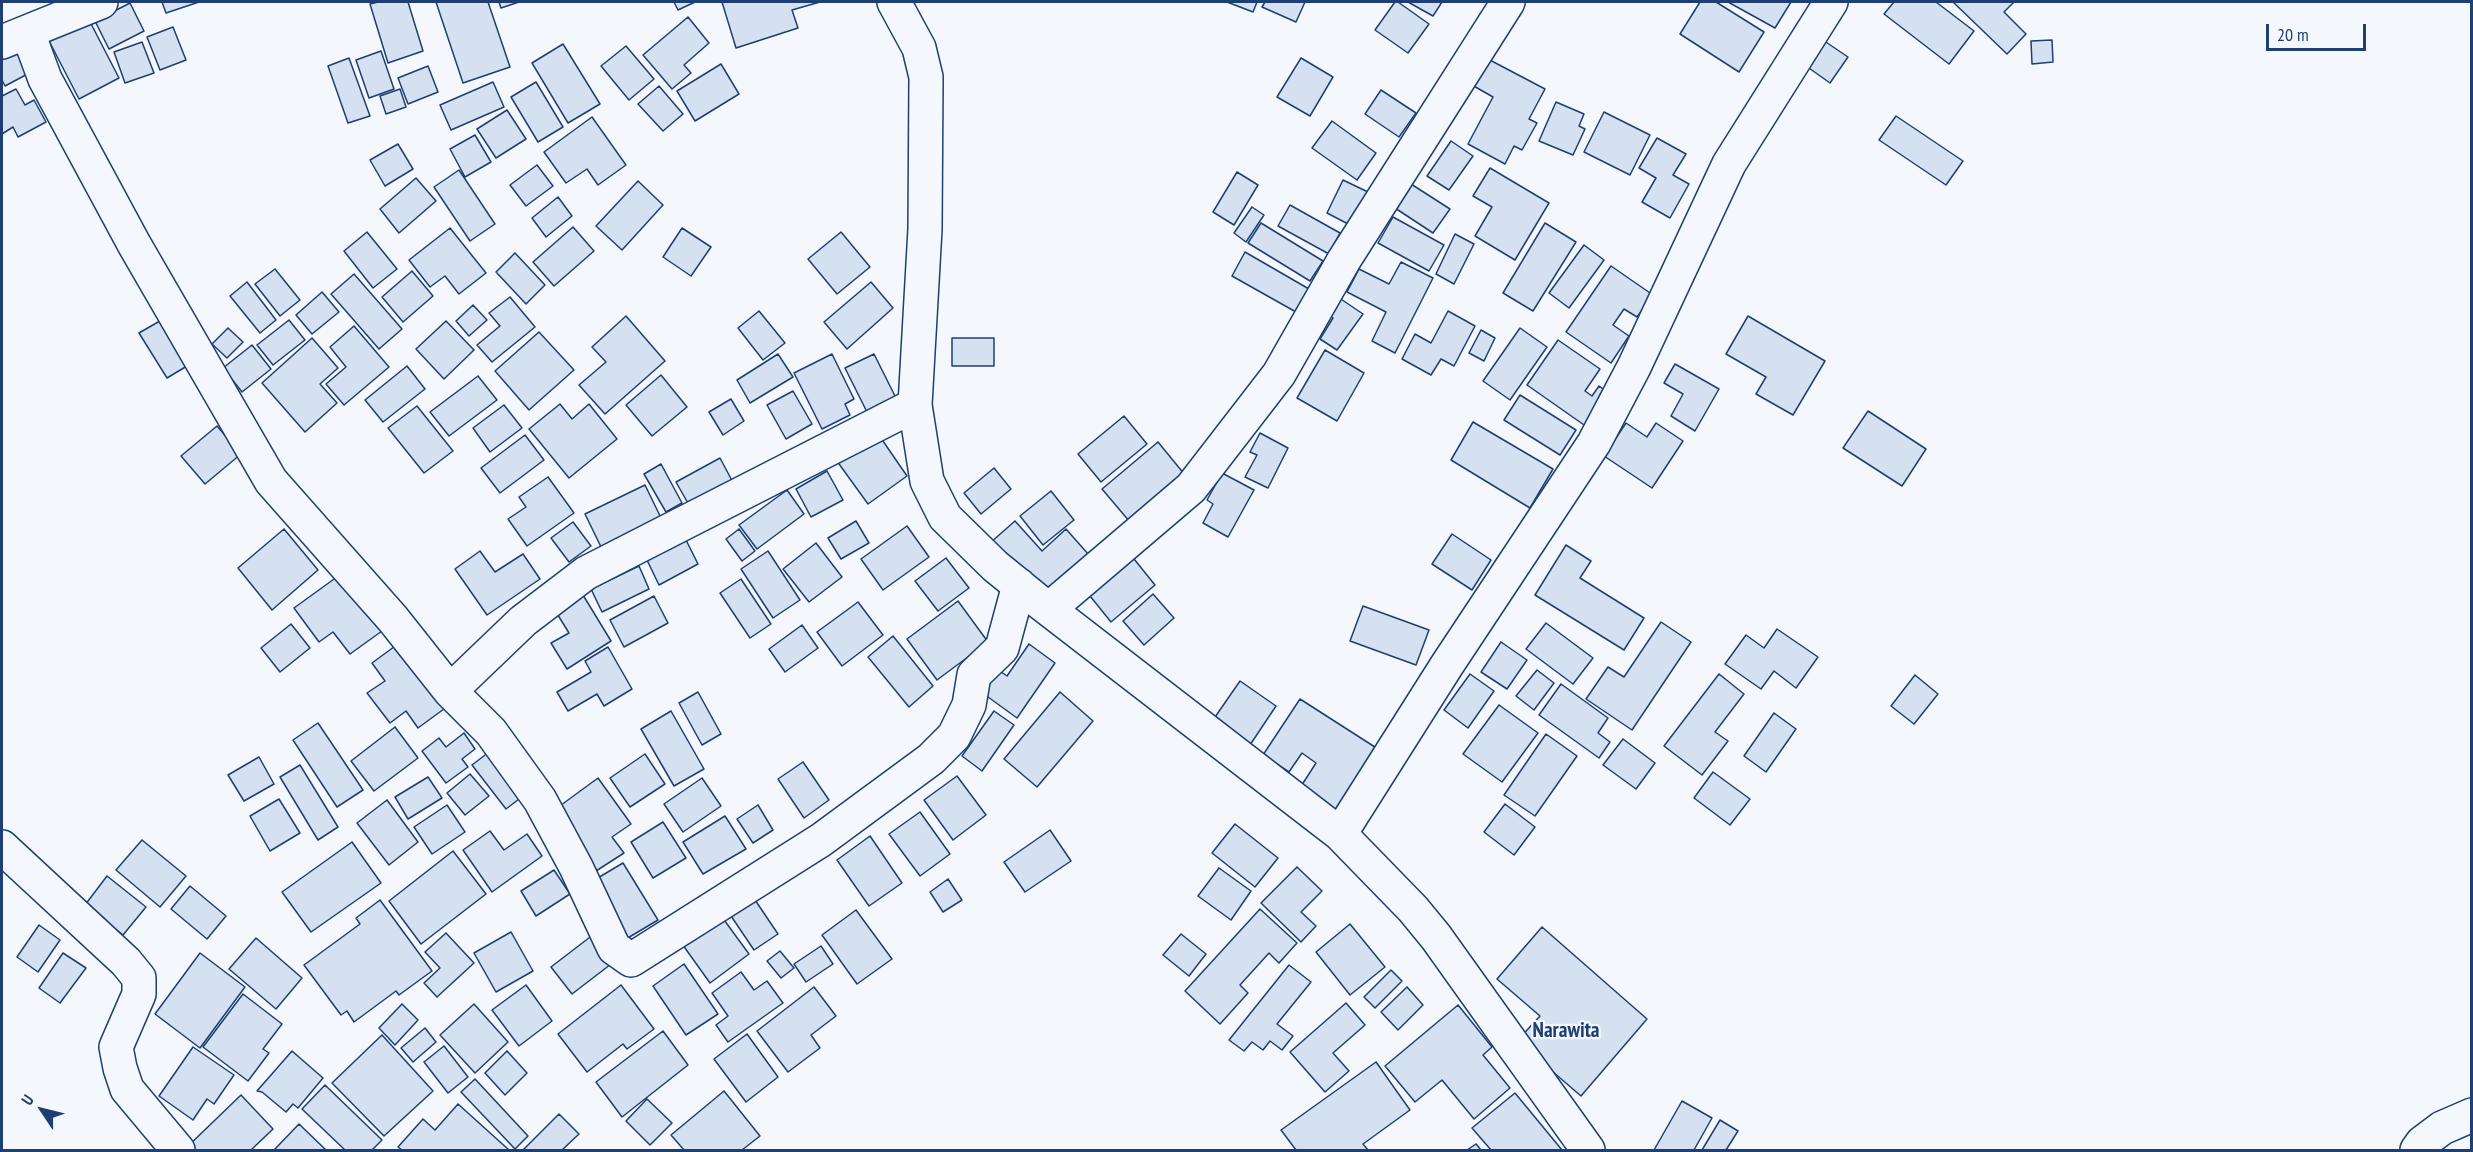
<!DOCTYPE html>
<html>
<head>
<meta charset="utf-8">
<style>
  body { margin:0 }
  #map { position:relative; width:2473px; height:1152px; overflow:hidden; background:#f4f7fb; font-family:"PT Sans Narrow",sans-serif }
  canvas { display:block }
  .frame { position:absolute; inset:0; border:3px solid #1d3f73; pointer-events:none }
  .north { position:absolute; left:12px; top:1080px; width:60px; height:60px; -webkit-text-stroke:4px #f4f7fb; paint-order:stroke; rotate:305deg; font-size:16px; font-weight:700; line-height:24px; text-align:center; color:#1d3f73 }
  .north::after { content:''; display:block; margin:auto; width:21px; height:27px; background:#1d3f73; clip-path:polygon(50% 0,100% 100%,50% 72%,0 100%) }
  .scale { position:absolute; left:2266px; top:24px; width:100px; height:27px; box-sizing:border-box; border:3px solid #1d3f73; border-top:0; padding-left:8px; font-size:18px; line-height:21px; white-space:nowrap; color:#1d3f73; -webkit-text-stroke:4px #f4f7fb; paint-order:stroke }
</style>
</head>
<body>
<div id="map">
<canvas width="2473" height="1152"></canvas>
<div class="frame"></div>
<div class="north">U</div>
<div class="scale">20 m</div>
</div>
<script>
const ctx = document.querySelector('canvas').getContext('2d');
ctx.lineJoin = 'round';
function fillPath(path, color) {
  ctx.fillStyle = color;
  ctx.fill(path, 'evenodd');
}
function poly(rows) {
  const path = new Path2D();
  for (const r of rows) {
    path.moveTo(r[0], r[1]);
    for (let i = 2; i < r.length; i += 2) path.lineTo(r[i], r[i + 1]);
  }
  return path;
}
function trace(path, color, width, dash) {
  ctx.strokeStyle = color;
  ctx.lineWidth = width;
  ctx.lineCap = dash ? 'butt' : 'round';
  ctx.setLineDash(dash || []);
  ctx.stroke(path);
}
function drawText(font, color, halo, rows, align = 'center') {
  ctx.font = font + ' "PT Sans Narrow",sans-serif';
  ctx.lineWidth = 4.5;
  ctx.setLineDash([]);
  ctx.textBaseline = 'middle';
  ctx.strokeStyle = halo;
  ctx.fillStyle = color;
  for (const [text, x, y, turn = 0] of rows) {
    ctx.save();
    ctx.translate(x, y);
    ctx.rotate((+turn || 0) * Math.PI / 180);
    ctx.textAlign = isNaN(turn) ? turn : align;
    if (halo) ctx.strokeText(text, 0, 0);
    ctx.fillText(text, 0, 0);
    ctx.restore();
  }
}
const building = poly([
  [162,2,199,2,166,13,162,2],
  [378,2,408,2,423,51,388,63,370,4,378,2],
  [436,2,488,2,510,67,463,83,436,2],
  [499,2,519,2,501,8,499,2],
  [674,2,695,2,678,10,674,2],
  [722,2,820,2,792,10,798,28,736,48,722,2],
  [1227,2,1257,2,1253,12,1227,2],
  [1265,2,1305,2,1296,22,1262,7,1265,2],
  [1395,2,1398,2,1429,24,1408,53,1375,30,1395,2],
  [1408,2,1442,2,1433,16,1408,2],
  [1700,2,1716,2,1764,32,1739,72,1680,34,1700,2],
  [1728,2,1791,2,1775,28,1728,2],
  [1894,2,1936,2,1974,31,1949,64,1884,14,1894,2],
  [1953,2,2014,2,2004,12,2026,34,2007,54,1953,2],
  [130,3,144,31,109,49,95,21,130,3],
  [87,16,119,78,79,99,47,37,87,16],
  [688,17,709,43,684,65,691,73,672,89,643,55,688,17],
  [173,27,186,60,160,70,147,37,173,27],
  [1817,36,1848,57,1830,83,1799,61,1817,36],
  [2052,40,2053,62,2032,64,2031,41,2052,40],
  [22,42,37,69,5,86,2,80,2,53,22,42],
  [142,42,154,73,125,83,114,52,142,42],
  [563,44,600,104,568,123,532,63,563,44],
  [626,46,654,79,629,100,601,66,626,46],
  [381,51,394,89,369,98,356,60,381,51],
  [349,58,370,116,348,123,328,66,349,58],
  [1301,58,1333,77,1310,116,1277,97,1301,58],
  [1486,58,1545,89,1529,119,1537,123,1522,150,1514,146,1505,164,1468,144,1493,97,1472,85,1486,58],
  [721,64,739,94,695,121,677,91,721,64],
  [428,66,438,92,408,104,398,78,428,66],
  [493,82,504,107,451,130,440,105,493,82],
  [536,82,563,127,538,142,511,97,536,82],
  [659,86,683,114,663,131,638,104,659,86],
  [16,89,25,105,34,100,46,122,18,137,13,127,2,134,2,96,16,89],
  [400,89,406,107,386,114,380,96,400,89],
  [1381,90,1416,113,1399,137,1365,114,1381,90],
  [1556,102,1584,114,1579,126,1585,129,1573,155,1539,141,1556,102],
  [507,110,526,139,496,158,477,129,507,110],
  [1604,112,1650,135,1630,175,1584,152,1604,112],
  [1896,116,1963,161,1946,185,1879,140,1896,116],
  [592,117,626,165,598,185,587,169,566,183,544,152,592,117],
  [1332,121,1376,153,1357,180,1312,148,1332,121],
  [475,135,491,162,465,177,450,149,475,135],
  [1657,138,1686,154,1673,175,1689,184,1670,218,1642,202,1656,178,1639,168,1657,138],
  [1451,141,1473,156,1449,190,1427,176,1451,141],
  [398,144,413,169,385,186,370,160,398,144],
  [537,165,553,186,526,206,510,185,537,165],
  [1490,168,1549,203,1515,260,1475,236,1492,207,1473,196,1490,168],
  [459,170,495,224,470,241,434,187,459,170],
  [1237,172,1258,185,1234,225,1213,212,1237,172],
  [416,178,436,201,399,233,380,209,416,178],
  [1343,180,1368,192,1352,226,1327,213,1343,180],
  [638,181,663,205,622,250,596,226,638,181],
  [1411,184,1450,209,1433,233,1395,208,1411,184],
  [558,197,572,216,546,237,532,218,558,197],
  [1290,205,1340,233,1329,254,1278,226,1290,205],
  [1252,207,1264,215,1246,242,1234,233,1252,207],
  [1393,217,1444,245,1429,271,1378,243,1393,217],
  [1261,223,1323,261,1310,281,1248,243,1261,223],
  [1545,223,1576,242,1533,311,1503,293,1545,223],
  [573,227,594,251,554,286,533,262,573,227],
  [450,228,486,273,459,294,445,276,430,287,409,260,450,228],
  [682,228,711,247,691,276,663,257,682,228],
  [367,232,397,269,373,288,344,251,367,232],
  [841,232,870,267,837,294,808,259,841,232],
  [1455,234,1474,244,1454,284,1436,274,1455,234],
  [1584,245,1604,260,1569,308,1549,293,1584,245],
  [1245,252,1309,289,1296,312,1232,276,1245,252],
  [515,253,545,285,526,304,496,272,515,253],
  [1401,262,1433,278,1395,353,1372,341,1386,312,1347,292,1359,269,1389,284,1401,262],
  [1611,266,1653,295,1637,317,1624,309,1613,325,1629,336,1611,363,1566,332,1611,266],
  [275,269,300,300,280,316,255,284,275,269],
  [412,271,433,296,403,322,382,297,412,271],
  [354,274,402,329,379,349,331,294,354,274],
  [247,282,276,320,260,333,230,296,247,282],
  [871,282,893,308,847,349,824,322,871,282],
  [322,292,339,312,312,334,296,315,322,292],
  [1332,293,1363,314,1337,350,1320,339,1333,318,1321,310,1332,293],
  [510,297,535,327,492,362,477,345,500,326,489,313,510,297],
  [473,305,487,320,469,336,456,321,473,305],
  [759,311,785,343,763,360,738,328,759,311],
  [1448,311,1475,326,1454,366,1441,359,1431,375,1402,359,1415,334,1431,343,1448,311],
  [626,316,665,361,605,414,579,385,606,362,592,347,626,316],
  [1748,316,1825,361,1793,415,1756,394,1766,377,1726,354,1748,316],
  [165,318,192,363,167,378,139,333,165,318],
  [289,320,305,340,273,365,257,345,289,320],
  [446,321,474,350,444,379,416,349,446,321],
  [354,326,389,367,344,405,326,384,346,367,330,347,354,326],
  [228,328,243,342,227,358,212,344,228,328],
  [1520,328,1547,347,1510,400,1483,381,1520,328],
  [1481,330,1495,338,1484,361,1469,353,1481,330],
  [539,332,574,370,529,410,495,371,539,332],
  [312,338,338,368,320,384,337,403,305,432,262,383,312,338],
  [952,338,994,338,994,366,952,366,952,338],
  [1558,340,1600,369,1585,391,1592,396,1599,386,1610,394,1587,427,1527,385,1558,340],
  [252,345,271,369,242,392,223,368,252,345],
  [1325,350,1364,373,1337,421,1297,398,1325,350],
  [778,354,793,377,750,403,737,380,778,354],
  [832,354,854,399,845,404,850,415,822,429,794,373,832,354],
  [874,354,900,406,871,420,845,368,874,354],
  [1675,364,1719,389,1695,431,1671,416,1683,394,1664,383,1675,364],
  [407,366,425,389,383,422,365,400,407,366],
  [661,375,687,407,652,436,626,405,661,375],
  [478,376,497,400,449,436,430,412,478,376],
  [793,391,812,424,786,439,767,405,793,391],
  [1520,395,1576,430,1560,455,1504,420,1520,395],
  [731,399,744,421,723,435,709,412,731,399],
  [560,404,572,419,589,404,617,439,569,478,529,429,560,404],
  [504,405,522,428,490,452,473,428,504,405],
  [417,406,453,451,424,473,388,428,417,406],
  [1868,411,1926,449,1902,486,1843,448,1868,411],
  [1124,416,1147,444,1101,482,1078,454,1124,416],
  [1473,422,1553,469,1530,508,1451,460,1473,422],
  [1626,423,1647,437,1656,423,1683,441,1652,488,1604,456,1626,423],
  [217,426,241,454,205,484,181,456,217,426],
  [874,428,907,476,868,504,834,457,874,428],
  [1260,433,1288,448,1268,488,1245,477,1257,455,1250,452,1260,433],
  [525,435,544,460,500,493,481,468,525,435],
  [1158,442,1185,475,1130,522,1102,489,1158,442],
  [720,458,736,488,693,512,676,482,720,458],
  [661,464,682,503,666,512,644,474,661,464],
  [994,468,1011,489,981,514,964,493,994,468],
  [827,471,843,500,811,517,796,489,827,471],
  [1222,473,1254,490,1228,537,1203,523,1213,504,1207,500,1222,473],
  [548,477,574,513,527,546,508,519,526,507,519,497,548,477],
  [645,485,663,522,603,551,585,514,645,485],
  [787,490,804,514,757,549,739,525,787,490],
  [1051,491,1074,520,1043,545,1020,516,1051,491],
  [856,521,869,543,841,559,828,538,856,521],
  [1015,521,1042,551,1066,529,1089,555,1040,599,990,543,1015,521],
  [573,522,591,546,569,562,551,538,573,522],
  [907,526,929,557,883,590,861,559,907,526],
  [284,529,318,570,272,610,238,568,284,529],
  [739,529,755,551,742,561,726,539,739,529],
  [1452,534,1491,560,1472,590,1432,564,1452,534],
  [685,538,698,564,659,585,646,558,685,538],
  [816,543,842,577,809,602,783,569,816,543],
  [1566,545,1591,561,1580,578,1644,618,1624,650,1535,595,1566,545],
  [480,551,495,572,523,554,540,579,487,615,455,569,480,551],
  [768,551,800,600,773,618,741,569,768,551],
  [1130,554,1155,585,1111,622,1086,591,1130,554],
  [946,558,969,588,938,611,915,581,946,558],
  [639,566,649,589,602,612,591,589,639,566],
  [341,574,382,631,350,654,333,632,319,642,294,608,341,574],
  [741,579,771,624,750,638,720,593,741,579],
  [1153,594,1174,618,1144,645,1123,621,1153,594],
  [583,595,611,641,567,669,551,643,569,633,556,612,583,595],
  [654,596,668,623,624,647,610,620,654,596],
  [958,601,988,642,937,680,907,639,958,601],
  [858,602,883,635,842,666,817,632,858,602],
  [1363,606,1429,630,1416,665,1350,641,1363,606],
  [1661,622,1691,642,1632,730,1586,699,1608,667,1624,677,1661,622],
  [1546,623,1593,658,1573,684,1526,649,1546,623],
  [291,624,310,648,280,672,261,648,291,624],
  [802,625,818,648,785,672,769,649,802,625],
  [1777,629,1818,657,1796,688,1774,671,1761,689,1725,664,1746,635,1764,648,1777,629],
  [893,636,933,686,909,707,868,657,893,636],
  [402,641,448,706,418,728,406,711,390,723,367,693,385,681,372,663,402,641],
  [1501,642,1527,660,1507,689,1481,672,1501,642],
  [1029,644,1055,663,1017,718,977,689,993,666,1007,676,1029,644],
  [608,647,632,689,604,706,597,694,568,711,557,692,591,672,585,661,608,647],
  [1537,670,1554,683,1534,710,1516,696,1537,670],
  [1470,674,1494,691,1468,728,1444,710,1470,674],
  [1719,674,1744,694,1715,732,1728,741,1702,775,1664,746,1719,674],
  [1915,675,1938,694,1914,724,1891,706,1915,675],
  [1240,681,1276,706,1250,745,1213,720,1240,681],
  [1561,684,1608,718,1598,733,1610,742,1599,758,1539,715,1561,684],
  [698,692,721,734,702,745,679,703,698,692],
  [1060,692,1093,721,1037,787,1004,759,1060,692],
  [1300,699,1378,749,1335,815,1298,791,1316,763,1302,753,1289,772,1263,755,1300,699],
  [1499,705,1538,733,1502,782,1463,754,1499,705],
  [671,711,704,769,674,786,641,729,671,711],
  [994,711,1014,725,982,771,962,756,994,711],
  [1774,713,1796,729,1766,772,1744,756,1774,713],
  [318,723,363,790,337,807,293,740,318,723],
  [395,727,418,758,374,791,351,761,395,727],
  [464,733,475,749,462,759,468,767,446,783,422,751,439,738,446,747,464,733],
  [1546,734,1577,756,1535,816,1504,795,1546,734],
  [1623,739,1655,763,1636,789,1603,765,1623,739],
  [489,752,523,796,506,809,472,765,489,752],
  [645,754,665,784,630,807,610,778,645,754],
  [259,757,274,784,244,801,228,775,259,757],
  [803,762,829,800,804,818,778,779,803,762],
  [300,765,338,827,318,840,280,777,300,765],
  [1713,772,1750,799,1730,825,1694,798,1713,772],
  [470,774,489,796,465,815,447,793,470,774],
  [957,776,986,815,953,840,924,800,957,776],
  [428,777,442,798,408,819,395,797,428,777],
  [598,778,631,824,612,837,624,853,596,871,553,811,598,778],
  [702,778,721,806,683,832,664,804,702,778],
  [279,799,300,833,270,851,250,816,279,799],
  [387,800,418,842,389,865,357,823,387,800],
  [1505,804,1535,827,1514,855,1484,832,1505,804],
  [447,805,465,832,432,854,414,827,447,805],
  [758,805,773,830,753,843,737,819,758,805],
  [920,812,950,854,920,876,889,834,920,812],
  [725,816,746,849,703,874,683,842,725,816],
  [663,822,686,858,653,878,631,842,663,822],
  [1235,824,1278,858,1255,887,1212,853,1235,824],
  [1050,830,1071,861,1025,892,1004,862,1050,830],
  [490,831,504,850,527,834,542,856,492,892,463,850,490,831],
  [870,836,902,883,869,906,837,860,870,836],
  [142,840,186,876,160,907,116,870,142,840],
  [352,842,381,883,311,932,282,892,352,842],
  [453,851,486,894,421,944,389,901,453,851],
  [623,863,658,920,626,939,591,882,623,863],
  [1297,867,1322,891,1301,912,1316,926,1301,942,1261,903,1297,867],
  [1219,868,1251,891,1231,920,1198,896,1219,868],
  [554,870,570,894,536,916,521,891,554,870],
  [107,876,146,907,123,935,85,905,107,876],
  [948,879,962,900,943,912,930,892,948,879],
  [190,886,226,916,207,939,171,909,190,886],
  [751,894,778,934,754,950,727,910,751,894],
  [380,900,432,971,399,995,396,991,354,1022,347,1011,341,1015,304,965,360,924,356,918,380,900],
  [1260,909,1297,943,1279,963,1269,953,1240,985,1248,993,1220,1024,1185,991,1260,909],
  [856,910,892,959,857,984,822,935,856,910],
  [719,913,749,954,710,983,680,941,719,913],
  [1350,924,1385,967,1350,995,1316,952,1350,924],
  [39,925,60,940,38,972,17,957,39,925],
  [1542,927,1647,1019,1581,1096,1517,1041,1540,1016,1497,979,1542,927],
  [511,932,533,971,496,992,474,953,511,932],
  [446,933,474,963,437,997,424,983,440,968,425,952,446,933],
  [594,934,615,961,572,994,551,967,594,934],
  [1181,934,1206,954,1189,976,1163,955,1181,934],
  [256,938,302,978,276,1009,229,969,256,938],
  [821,946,833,964,806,982,794,964,821,946],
  [780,951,794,968,781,978,767,961,780,951],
  [63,953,86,968,60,1003,39,988,63,953],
  [200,953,245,987,200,1048,155,1014,200,953],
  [684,964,718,1014,686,1035,653,986,684,964],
  [1289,965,1311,982,1277,1024,1293,1036,1282,1050,1270,1041,1263,1050,1252,1042,1244,1051,1229,1040,1289,965],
  [1391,970,1402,981,1375,1008,1364,997,1391,970],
  [741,972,754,990,767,981,783,1003,728,1042,716,1025,728,1016,712,993,741,972],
  [526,985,552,1021,519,1046,492,1010,526,985],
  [621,985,654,1029,627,1049,623,1044,587,1072,558,1034,621,985],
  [814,987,836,1016,811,1035,820,1048,788,1072,757,1031,814,987],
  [1407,987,1423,1005,1398,1030,1381,1012,1407,987],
  [243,994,282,1024,263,1049,269,1053,248,1081,203,1047,243,994],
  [1346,1003,1365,1025,1333,1053,1349,1071,1325,1092,1290,1052,1346,1003],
  [402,1004,418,1020,395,1045,379,1028,402,1004],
  [474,1004,508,1042,475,1073,440,1035,474,1004],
  [1458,1005,1492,1047,1483,1055,1510,1088,1474,1119,1442,1080,1415,1102,1385,1066,1458,1005],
  [425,1028,436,1042,413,1062,401,1048,425,1028],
  [663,1031,688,1065,622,1117,596,1082,663,1031],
  [747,1034,778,1077,746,1102,714,1059,747,1034],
  [382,1035,433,1091,384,1136,332,1083,382,1035],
  [444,1046,468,1077,448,1093,424,1062,444,1046],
  [193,1047,234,1075,214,1104,207,1099,193,1120,159,1096,193,1047],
  [292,1051,323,1078,298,1108,293,1104,286,1112,262,1092,257,1091,292,1051],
  [507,1051,527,1073,505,1095,485,1073,507,1051],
  [1376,1062,1410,1110,1363,1144,1368,1150,1296,1150,1281,1130,1376,1062],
  [475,1079,528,1136,515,1149,461,1092,475,1079],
  [325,1085,382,1140,372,1150,345,1150,302,1109,325,1085],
  [724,1091,760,1136,742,1150,684,1150,671,1135,724,1091],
  [1515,1093,1562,1150,1491,1150,1472,1128,1515,1093],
  [241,1095,273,1129,251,1150,187,1150,185,1149,241,1095],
  [647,1099,672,1123,650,1145,626,1121,647,1099],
  [1682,1101,1712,1118,1694,1150,1654,1150,1682,1101],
  [458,1104,509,1150,402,1150,398,1147,423,1119,435,1130,458,1104],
  [559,1114,579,1134,562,1150,523,1150,559,1114],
  [1720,1120,1738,1131,1726,1150,1702,1150,1720,1120],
  [299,1124,326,1150,274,1150,299,1124],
  [1476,1144,1481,1150,1467,1150,1476,1144]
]);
fillPath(building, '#d5e0f0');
trace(building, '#1d3f73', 1.5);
const minor = poly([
  [894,2,919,48,926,77,925,229,915,405,927,481,945,517,995,566,1038,601,1340,834,1413,909,1436,937,1588,1150],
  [28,33,45,79,134,244,271,481,393,619,450,691,491,732,540,800,576,867,614,948,631,960,821,840,931,759,954,736,969,705,974,675,1002,648,1019,585],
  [2,42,101,2],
  [1049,609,1191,488,1279,374,1344,260,1508,2],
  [450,691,523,621,586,573,915,405],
  [1340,834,1447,665,1594,443,1634,367,1729,164,1831,2],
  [2,847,126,962,139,978,139,994,116,1047,120,1068,127,1089,178,1150],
  [2417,1150,2422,1143,2442,1128,2472,1115]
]);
trace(minor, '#1d3f73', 36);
trace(minor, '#f4f7fb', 33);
drawText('bold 21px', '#1d3f73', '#f4f7fb', [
  ["Narawita",1566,1031]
]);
</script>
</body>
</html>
